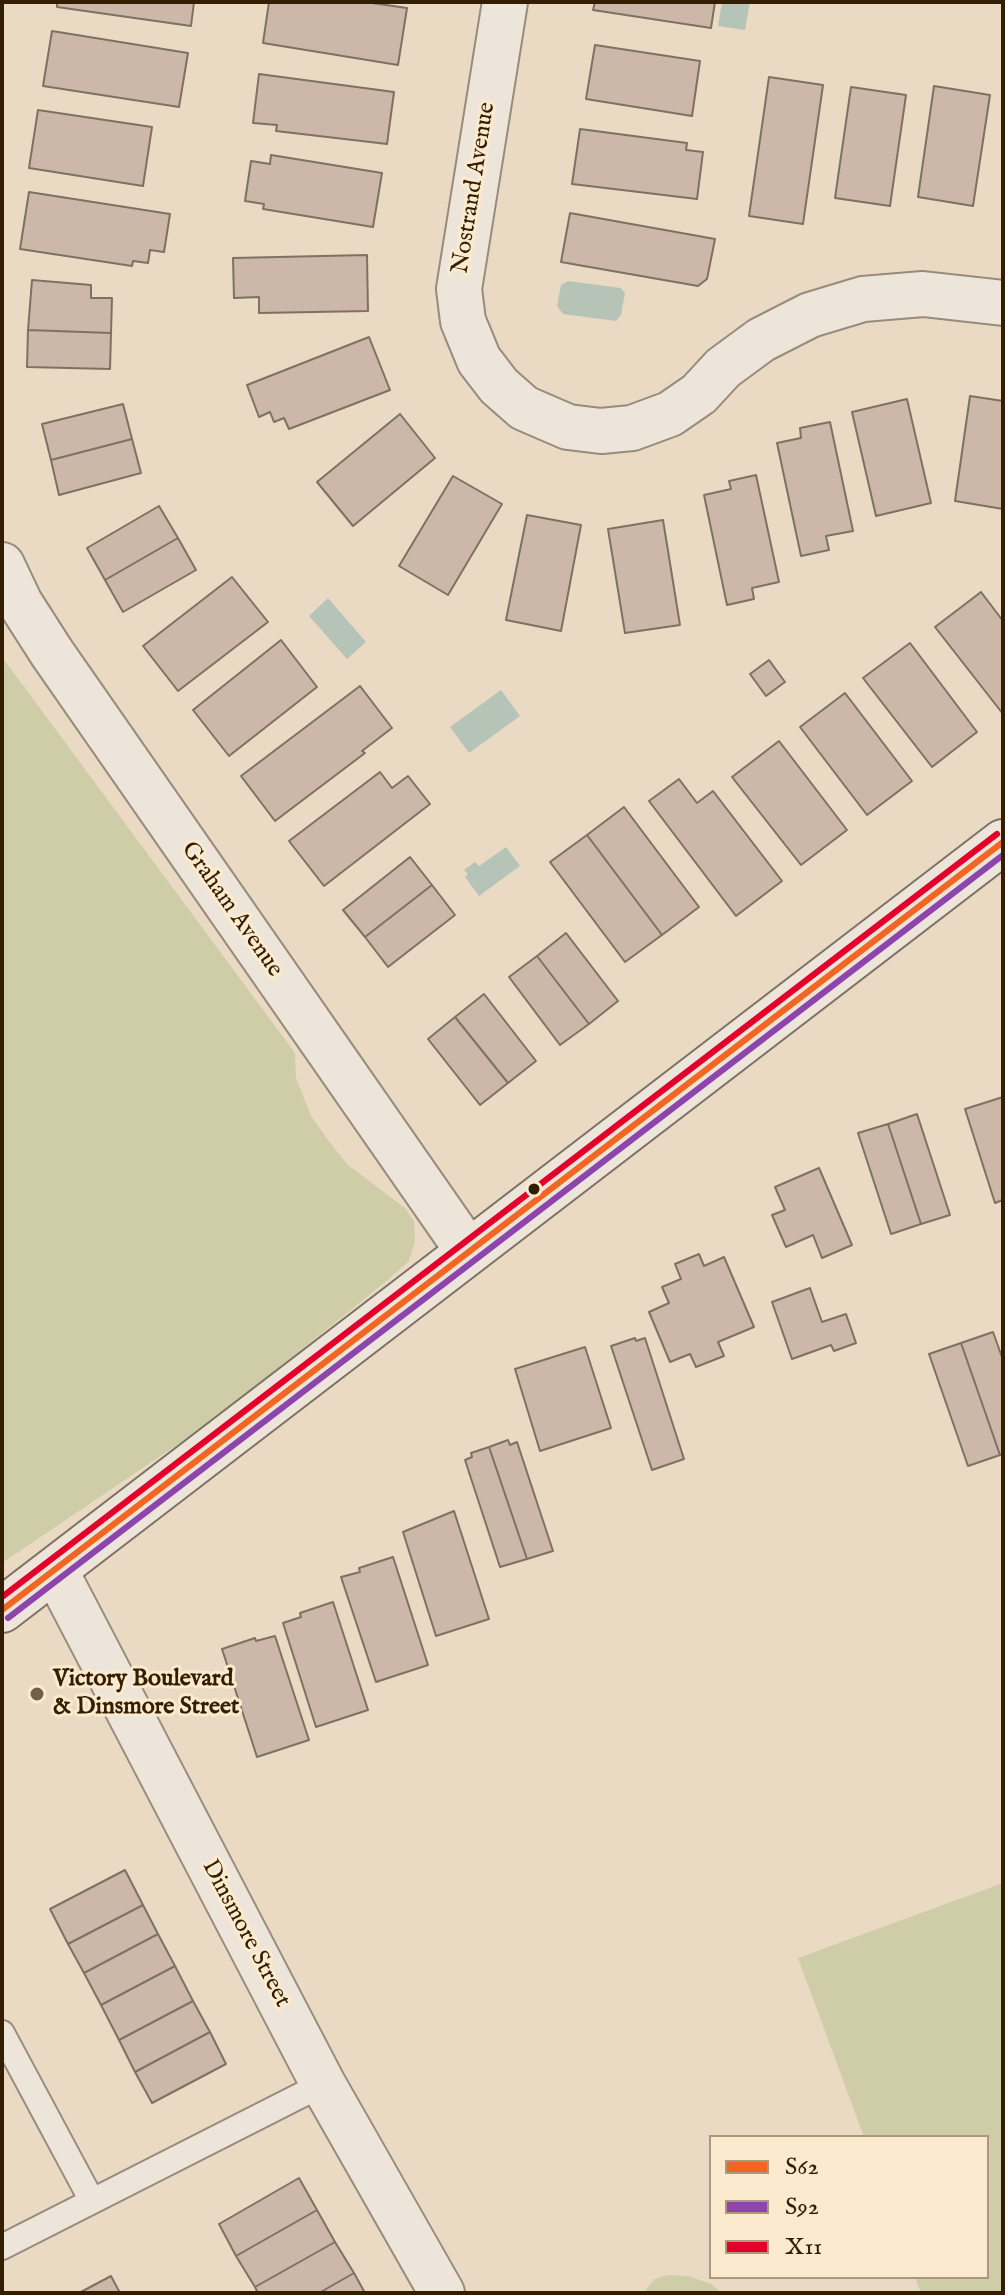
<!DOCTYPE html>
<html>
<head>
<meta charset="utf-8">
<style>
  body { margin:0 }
  #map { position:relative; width:1005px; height:2295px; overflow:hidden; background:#eadac3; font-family:"IM FELL English",serif }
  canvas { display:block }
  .frame { position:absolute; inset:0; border:4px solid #331e03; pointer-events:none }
  .legend { position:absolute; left:709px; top:2135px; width:280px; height:144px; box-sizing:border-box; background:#fceace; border:2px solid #ac987d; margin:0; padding:10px 14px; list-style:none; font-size:24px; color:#331e03 }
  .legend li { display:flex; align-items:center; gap:16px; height:40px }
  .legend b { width:40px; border:2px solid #ac987d }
</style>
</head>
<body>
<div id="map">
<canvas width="1005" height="2295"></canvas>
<div class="frame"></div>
<ul class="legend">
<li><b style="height:10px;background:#f26522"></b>S62</li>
<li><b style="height:10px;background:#8e44ad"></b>S92</li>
<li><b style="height:10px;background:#e4002b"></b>X11</li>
</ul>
</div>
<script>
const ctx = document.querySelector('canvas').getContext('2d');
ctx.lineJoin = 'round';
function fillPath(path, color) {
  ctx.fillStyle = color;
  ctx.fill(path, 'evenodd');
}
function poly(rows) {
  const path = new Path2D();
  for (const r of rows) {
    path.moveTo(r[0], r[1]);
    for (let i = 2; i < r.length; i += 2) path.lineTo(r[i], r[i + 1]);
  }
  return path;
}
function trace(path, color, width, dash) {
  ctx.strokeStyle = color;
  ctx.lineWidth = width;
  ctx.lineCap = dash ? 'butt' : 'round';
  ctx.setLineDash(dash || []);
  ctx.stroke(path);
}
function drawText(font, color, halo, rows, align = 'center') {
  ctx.font = font + ' "IM FELL English",serif';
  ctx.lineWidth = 6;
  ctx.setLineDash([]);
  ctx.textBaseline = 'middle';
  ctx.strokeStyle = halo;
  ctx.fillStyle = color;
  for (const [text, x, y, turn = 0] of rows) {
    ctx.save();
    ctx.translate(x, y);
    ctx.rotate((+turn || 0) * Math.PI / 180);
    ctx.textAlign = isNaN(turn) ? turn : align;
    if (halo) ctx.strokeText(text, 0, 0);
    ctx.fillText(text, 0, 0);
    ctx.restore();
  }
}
fillPath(poly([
  [2,657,295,1053,296,1078,311,1116,328,1140,348,1165,405,1208,414,1221,415,1241,409,1261,389,1279,270,1375,196,1432,2,1563],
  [1003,1883,1003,2293,921,2293,915,2277,987,2277,987,2137,864,2137,798,1958],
  [668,2275,688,2276,711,2284,722,2293,643,2293,655,2279]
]), '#cecda8');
fillPath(poly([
  [722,2,750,2,745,30,718,26],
  [568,281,621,288,625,293,621,315,616,321,563,314,557,306,561,285],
  [328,598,366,642,347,659,309,616],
  [501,690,520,716,469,753,450,727],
  [506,847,520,866,479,896,465,877,468,874,464,870,475,862,479,866]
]), '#b6c4b8');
const building = poly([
  [57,2,194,2,191,26,57,7,57,2],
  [269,2,365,2,407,8,398,65,263,43,269,2],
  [595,2,715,2,711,28,593,10,595,2],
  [52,31,188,53,179,107,43,86,52,31],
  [595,45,700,61,692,116,586,99,595,45],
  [259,74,394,92,387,144,276,131,277,125,253,123,259,74],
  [769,77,823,85,803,224,749,216,769,77],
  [934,86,990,95,973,206,918,197,934,86],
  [851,87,906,95,890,206,835,198,851,87],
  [38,110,152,127,143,186,29,168,38,110],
  [580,129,687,143,686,150,703,152,697,199,572,184,580,129],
  [271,155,382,173,373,227,263,209,264,204,245,201,251,161,270,164,271,155],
  [29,192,170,214,164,252,150,250,148,263,133,261,132,266,20,249,29,192],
  [570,213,715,239,707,279,698,286,561,262,570,213],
  [367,255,368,311,259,313,259,297,234,298,233,258,367,255],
  [32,280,91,285,91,298,112,298,111,333,28,330,32,280],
  [28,330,111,333,110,369,27,367,28,330],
  [369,337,390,390,289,429,284,418,274,422,270,412,259,417,247,385,369,337],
  [970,396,1003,401,1003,509,955,501,970,396],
  [907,399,931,503,876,516,852,412,907,399],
  [123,404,132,439,51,460,42,424,123,404],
  [400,414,435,458,353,526,317,482,400,414],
  [830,422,853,531,826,536,829,550,801,556,777,443,801,438,800,428,830,422],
  [132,439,141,473,59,495,51,460,132,439],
  [756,475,779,582,752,588,754,599,727,605,704,495,731,489,729,481,756,475],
  [453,476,502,504,448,595,399,566,453,476],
  [159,506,178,538,105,580,87,548,159,506],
  [527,515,581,525,561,631,506,620,527,515],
  [663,520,680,625,625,633,608,529,663,520],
  [178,538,196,570,123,612,105,580,178,538],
  [232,577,268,622,178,691,143,646,232,577],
  [981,592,1003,621,1003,714,935,627,981,592],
  [281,640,317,687,229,756,193,710,281,640],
  [910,643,977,732,932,767,863,678,910,643],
  [769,660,785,682,766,696,750,674,769,660],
  [360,686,392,728,362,751,365,753,275,821,241,776,360,686],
  [845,693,912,781,867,815,800,727,845,693],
  [779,741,847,830,801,865,732,777,779,741],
  [380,772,392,788,408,776,430,804,324,886,289,841,380,772],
  [679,779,697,803,713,791,782,881,736,916,649,801,679,779],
  [624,807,699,907,662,935,587,835,624,807],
  [587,835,662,935,625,962,550,862,587,835],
  [410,857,432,885,365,937,343,910,410,857],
  [432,885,455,915,388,967,365,937,432,885],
  [566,933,618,1001,589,1024,537,956,566,933],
  [537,956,589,1024,560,1045,509,977,537,956],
  [484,994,536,1061,508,1083,455,1017,484,994],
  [455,1017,508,1083,480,1105,428,1039,455,1017],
  [1003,1097,1003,1200,995,1203,965,1109,1003,1097],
  [917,1114,950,1215,921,1224,888,1124,917,1114],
  [888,1124,921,1224,891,1234,858,1133,888,1124],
  [819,1168,852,1245,822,1258,813,1235,786,1247,772,1215,785,1210,775,1187,819,1168],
  [699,1254,704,1266,724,1257,754,1327,718,1342,724,1356,696,1367,690,1354,670,1362,649,1312,669,1303,662,1287,681,1279,675,1264,699,1254],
  [810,1288,822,1322,846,1314,856,1343,834,1351,831,1345,792,1359,772,1302,810,1288],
  [993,1332,1003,1360,1003,1454,1000,1455,961,1343,993,1332],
  [635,1338,636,1341,645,1338,684,1459,652,1470,611,1346,635,1338],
  [961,1343,1000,1455,968,1466,929,1354,961,1343],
  [585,1347,611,1428,540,1451,515,1369,585,1347],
  [508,1440,510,1445,517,1442,553,1551,527,1559,489,1447,508,1440],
  [489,1447,527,1559,500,1567,465,1460,472,1457,471,1453,489,1447],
  [454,1511,489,1619,436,1636,403,1532,454,1511],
  [393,1557,428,1665,376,1682,341,1577,360,1572,359,1568,393,1557],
  [333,1602,368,1710,316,1727,283,1623,301,1617,300,1613,333,1602],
  [275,1636,309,1740,257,1757,222,1649,255,1638,256,1641,275,1636],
  [125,1870,143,1905,68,1944,50,1909,125,1870],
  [143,1905,158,1934,84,1973,68,1944,143,1905],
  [158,1934,175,1966,101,2005,84,1973,158,1934],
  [175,1966,193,2001,119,2040,101,2005,175,1966],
  [193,2001,210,2032,135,2072,119,2040,193,2001],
  [210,2032,226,2064,152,2103,135,2072,210,2032],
  [299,2178,317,2210,236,2256,219,2224,299,2178],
  [317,2210,335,2242,255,2287,236,2256,317,2210],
  [335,2242,354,2273,319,2293,258,2293,255,2287,335,2242],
  [354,2273,365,2293,319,2293,354,2273],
  [111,2276,120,2293,79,2293,111,2276]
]);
fillPath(building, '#cdb7a9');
trace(building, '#7d7262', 2);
const service = poly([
  [2,2033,92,2201],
  [2,2247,323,2084]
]);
const minor = poly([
  [505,2,459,289,463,321,479,360,499,386,524,408,568,427,601,431,632,428,670,414,699,394,723,368,761,340,810,315,863,299,923,294,1003,303],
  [2,565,20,603,52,653,468,1251],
  [55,1570,323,2084,442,2293]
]);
const secondary = poly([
  [2,1610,1003,842]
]);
trace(service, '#978b7c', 28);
trace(minor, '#978b7c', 48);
trace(secondary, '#7d7262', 48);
trace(service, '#ede5d9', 24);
trace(minor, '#ede5d9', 44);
trace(secondary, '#ede5d9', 44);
trace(poly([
  [2,1610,1003,842]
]), '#f26522', 6);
trace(poly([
  [8,1618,1003,855]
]), '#8e44ad', 6);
trace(poly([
  [2,1597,997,834]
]), '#e4002b', 6);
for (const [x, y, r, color] of [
  [534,1189,7,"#331e03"],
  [37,1694,8,"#736046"]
]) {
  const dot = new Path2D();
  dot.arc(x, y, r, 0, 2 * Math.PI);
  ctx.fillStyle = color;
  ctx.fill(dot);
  trace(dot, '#fceace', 3);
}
drawText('24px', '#331e03', '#fceace', [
  ["Nostrand Avenue",475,188,-81],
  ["Graham Avenue",231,910,55],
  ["Dinsmore Street",245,1934,62]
]);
drawText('bold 24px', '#331e03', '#fceace', [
  ["Victory Boulevard",53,1680],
  ["& Dinsmore Street",53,1708]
], 'left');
</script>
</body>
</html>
